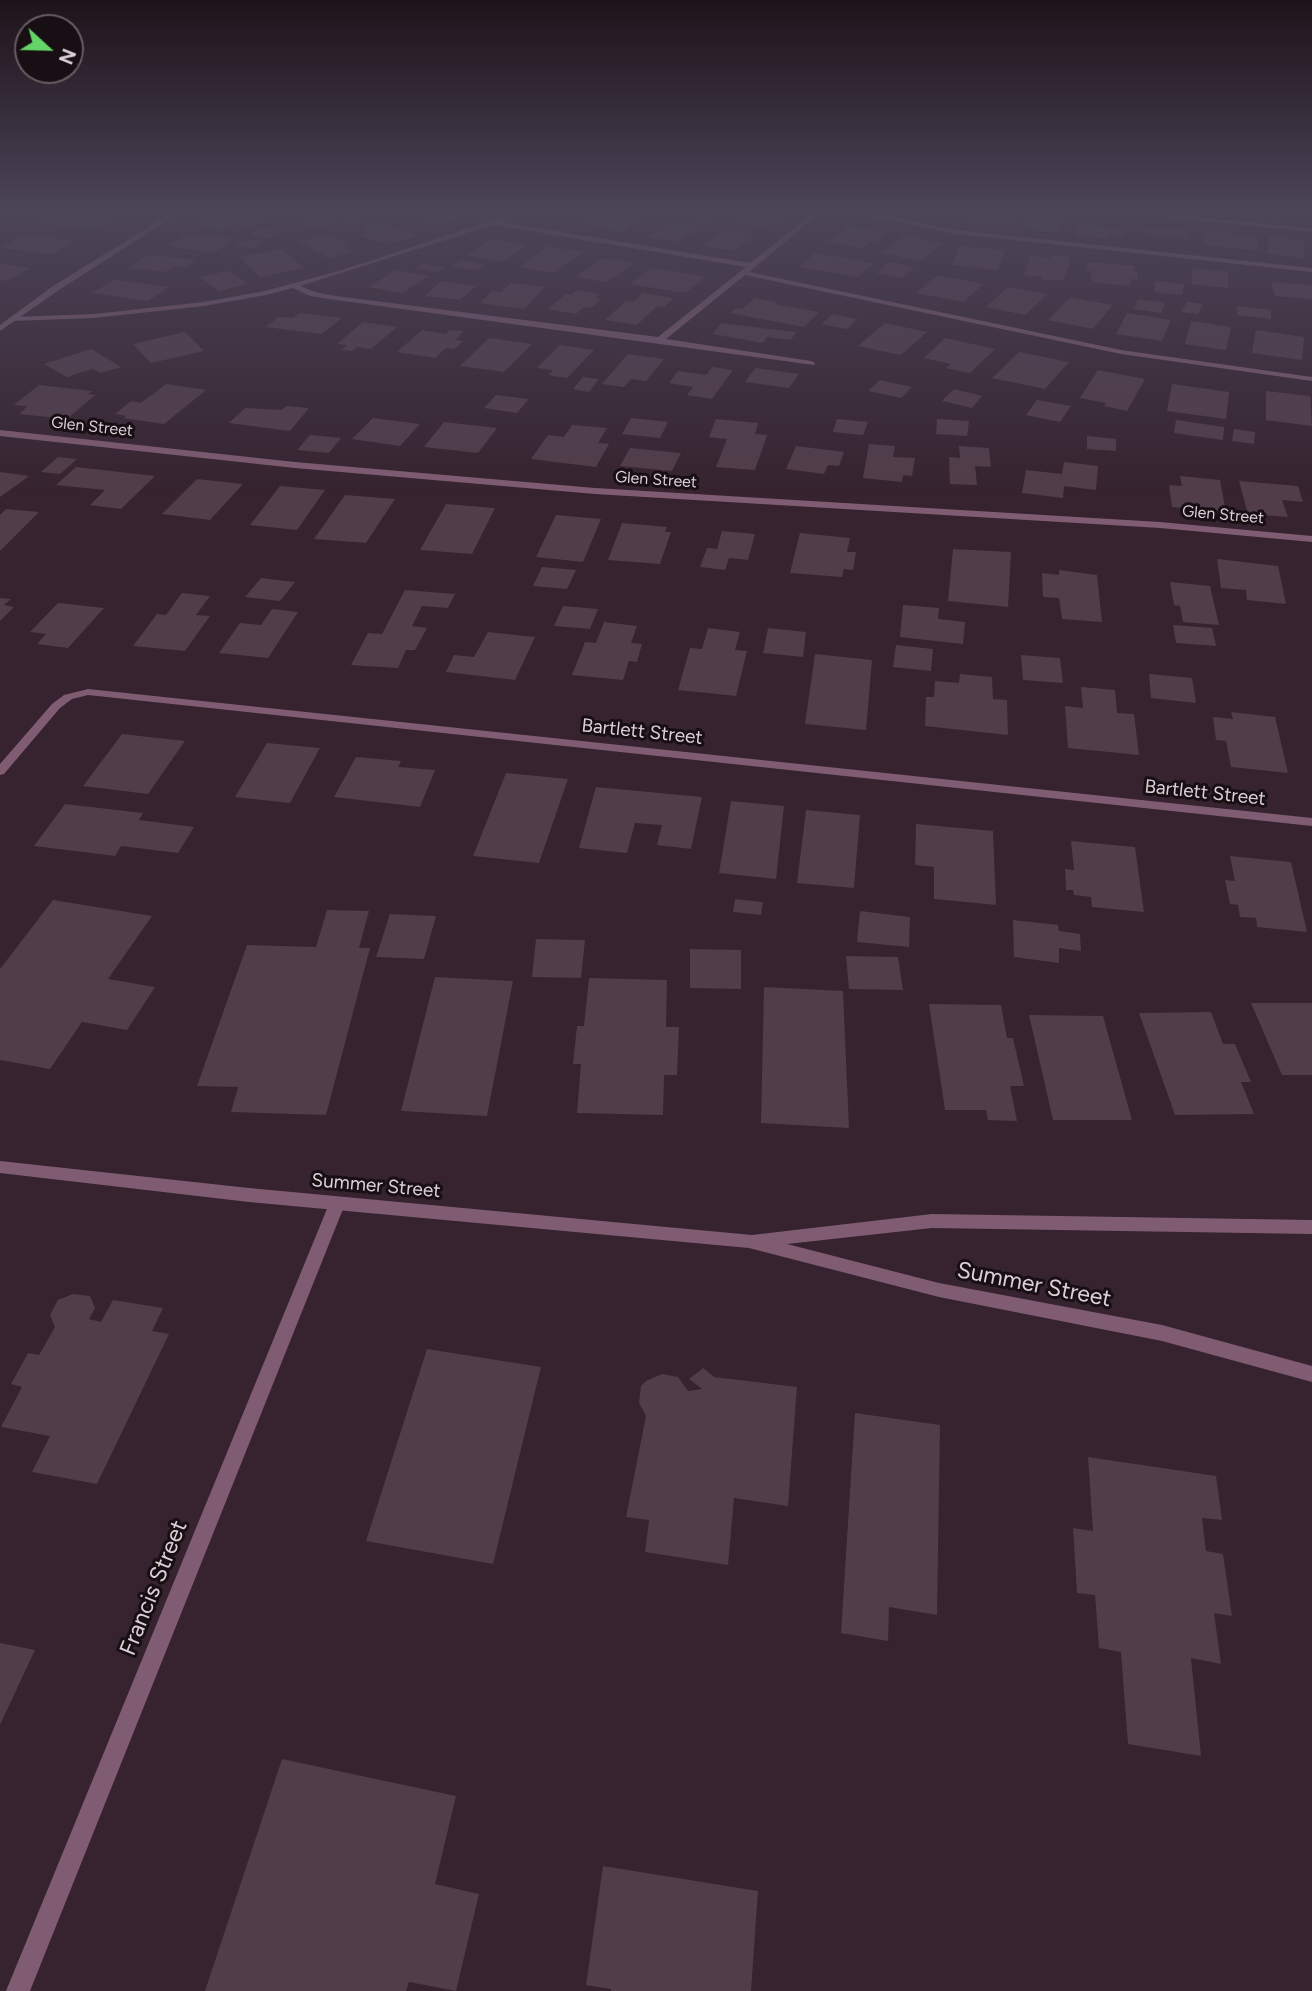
<!DOCTYPE html>
<html>
<head>
<meta charset="utf-8">
<style>
  body { margin:0 }
  #map { position:relative; width:1312px; height:1991px; overflow:hidden; background:#36232f; font-family:Figtree,sans-serif }
  canvas { display:block }
  .north { position:absolute; left:14px; top:14px; width:70px; height:70px; box-sizing:border-box; background:#180f15; border:2px solid #675c63; border-radius:50%; rotate:112deg; font-size:19px; font-weight:700; line-height:28px; text-align:center; color:#ddcfd7 }
  .north::after { content:''; display:block; margin:auto; width:24px; height:32px; background:#64d468; clip-path:polygon(50% 0,100% 100%,50% 72%,0 100%) }
</style>
</head>
<body>
<div id="map">
<canvas width="1312" height="1991"></canvas>
<div class="north">N</div>
</div>
<script>
const ctx = document.querySelector('canvas').getContext('2d');
ctx.lineJoin = 'round';
function fillPath(path, color) {
  ctx.fillStyle = color;
  ctx.fill(path, 'evenodd');
}
function poly(rows) {
  const path = new Path2D();
  for (const r of rows) {
    path.moveTo(r[0], r[1]);
    for (let i = 2; i < r.length; i += 2) path.lineTo(r[i], r[i + 1]);
  }
  return path;
}
function drawText(font, color, halo, rows, align = 'center') {
  ctx.font = font + ' Figtree,sans-serif';
  ctx.lineWidth = 6;
  ctx.setLineDash([]);
  ctx.textBaseline = 'middle';
  ctx.strokeStyle = halo;
  ctx.fillStyle = color;
  for (const [text, x, y, turn = 0] of rows) {
    ctx.save();
    ctx.translate(x, y);
    ctx.rotate((+turn || 0) * Math.PI / 180);
    ctx.textAlign = isNaN(turn) ? turn : align;
    if (halo) ctx.strokeText(text, 0, 0);
    ctx.fillText(text, 0, 0);
    ctx.restore();
  }
}
fillPath(poly([
  [55,213,82,213,116,217,94,229,38,223],
  [219,213,226,213,264,217,252,226,235,224,226,230,197,227],
  [332,213,369,213,369,214,350,220],
  [414,213,472,213,472,214,440,223],
  [620,213,640,216,622,232,585,224,594,218,604,215,616,216],
  [693,213,724,213,712,220,689,216],
  [750,213,789,213,765,228,735,222],
  [970,213,992,213,1012,215,1008,225,967,221],
  [1250,213,1283,213,1285,219,1251,216],
  [321,216,335,222,314,228,300,222],
  [1030,219,1062,222,1057,233,1024,229],
  [674,222,699,226,692,230,696,231,677,242,648,237],
  [379,223,417,235,396,243,389,240,381,243,361,235,369,233,360,230],
  [1078,224,1111,228,1125,229,1123,236,1108,234,1106,239,1074,235],
  [849,226,885,232,875,243,869,242,863,248,828,242],
  [1152,228,1189,230,1188,240,1145,233,1146,229],
  [259,229,281,231,270,238,249,236],
  [724,229,753,234,748,238,754,238,732,251,703,246],
  [1205,231,1258,236,1258,251,1204,245],
  [24,234,76,241,51,254,0,248],
  [187,234,234,239,213,253,168,246],
  [329,234,350,245,344,246,354,252,329,258,299,242],
  [904,235,942,243,921,261,881,253],
  [1269,236,1305,240,1304,258,1267,254],
  [244,239,264,241,254,248,234,246],
  [492,239,528,245,502,262,466,255],
  [547,246,583,252,553,273,520,267],
  [960,246,1005,250,998,270,952,265],
  [282,249,304,268,260,277,239,257],
  [815,253,874,263,858,277,799,267],
  [149,255,196,260,185,268,175,266,166,272,129,268],
  [1052,255,1071,257,1064,280,1041,280,1042,277,1024,275,1030,256,1051,258],
  [602,258,635,263,607,282,576,277],
  [461,260,486,264,477,270,451,266],
  [889,262,914,267,902,278,877,273],
  [1089,262,1134,266,1133,271,1138,272,1137,280,1131,279,1130,286,1092,282,1091,271,1086,271],
  [0,264,30,268,7,281,0,280],
  [424,264,445,268,438,272,416,268],
  [651,268,705,277,685,293,630,284],
  [1193,268,1228,272,1228,288,1191,284],
  [396,270,429,276,402,293,369,287],
  [228,271,248,284,219,291,199,277],
  [938,275,984,284,963,302,916,293],
  [114,280,169,287,148,301,92,293],
  [441,281,476,286,460,300,425,296],
  [1156,281,1184,284,1182,295,1154,292],
  [1271,282,1312,285,1312,299,1275,296],
  [511,283,545,287,524,309,480,303,492,291,501,292],
  [1008,287,1047,294,1025,315,986,307],
  [577,290,599,294,595,298,602,299,591,308,584,307,576,314,548,309,566,294,571,295],
  [643,293,673,298,664,307,657,306,637,325,605,320,626,301,633,302],
  [1070,297,1113,305,1093,329,1048,320],
  [755,298,777,302,775,304,819,312,804,327,730,313,736,308,742,309],
  [1138,299,1165,303,1161,313,1134,309],
  [1187,302,1203,304,1198,314,1181,312],
  [1237,306,1271,310,1271,319,1237,315],
  [300,313,342,318,322,334,265,327,279,317,293,318],
  [1127,313,1171,320,1162,341,1116,334],
  [832,314,857,319,847,329,822,324],
  [1191,321,1231,327,1226,350,1185,344],
  [363,322,397,327,371,349,357,347,352,351,342,350,347,345,337,344],
  [721,323,761,328,796,332,791,340,767,337,763,343,713,334],
  [885,323,927,332,901,355,858,346],
  [422,330,446,334,450,330,464,331,455,340,463,341,454,349,446,348,435,358,397,352],
  [1256,330,1304,337,1302,360,1252,353],
  [185,332,204,351,151,363,133,344],
  [489,338,532,344,504,372,460,366],
  [945,338,995,349,970,373,946,368,951,364,924,358],
  [560,345,594,350,567,378,548,375,553,370,537,368],
  [91,349,121,367,101,373,92,369,67,377,44,364],
  [1019,352,1069,362,1045,389,992,378],
  [628,354,664,359,646,381,631,379,624,387,602,384],
  [712,367,733,370,712,399,687,395,693,387,669,383,678,371,706,375],
  [755,368,799,374,789,388,745,382],
  [1098,370,1145,379,1127,411,1104,406,1106,403,1080,398],
  [583,377,599,379,589,392,573,389],
  [880,380,912,387,901,398,868,391],
  [166,384,206,390,164,424,123,418,127,416,115,414,131,401,141,403],
  [1172,384,1229,392,1226,419,1167,411],
  [39,385,92,391,88,394,95,395,67,419,19,414,28,406,14,405],
  [954,389,982,396,972,408,942,401],
  [1266,391,1310,396,1312,426,1266,420],
  [496,395,529,399,517,413,484,408],
  [1037,400,1071,406,1060,422,1026,415],
  [286,406,309,408,290,431,229,423,245,408,282,410],
  [373,418,420,424,400,446,352,439],
  [631,418,668,422,660,438,622,434],
  [716,419,758,423,755,434,767,435,755,470,716,467,727,439,709,437],
  [837,419,868,422,863,435,833,432],
  [937,419,969,421,967,436,936,434],
  [1176,420,1224,427,1223,440,1174,433],
  [444,422,497,428,478,453,424,447],
  [572,425,607,428,598,443,609,444,596,467,531,459,548,435,564,437],
  [1234,429,1255,432,1254,444,1232,441],
  [310,435,341,438,329,453,297,450],
  [1087,436,1116,439,1116,451,1087,449],
  [869,444,895,446,893,457,915,458,912,476,903,475,902,482,863,478],
  [796,446,844,452,839,466,828,465,824,474,786,469],
  [959,446,989,448,991,467,975,466,977,485,950,484,949,457,960,458],
  [630,448,681,453,672,471,620,466],
  [58,457,77,459,60,474,41,472],
  [1064,462,1098,466,1096,490,1064,486,1063,498,1022,493,1026,470,1062,474],
  [76,467,155,476,121,509,90,505,105,490,56,485],
  [0,472,29,476,0,497],
  [1180,476,1220,480,1226,512,1172,507,1169,485,1182,486],
  [197,479,243,484,210,520,162,514],
  [1239,481,1298,486,1303,502,1282,500,1288,517,1248,514],
  [280,486,325,490,297,530,250,525],
  [345,495,395,499,366,543,314,539],
  [446,504,495,508,472,554,420,550],
  [6,509,39,512,0,551,0,515],
  [556,515,601,519,583,562,536,557],
  [622,523,667,527,665,532,671,532,660,564,608,560],
  [722,531,755,534,748,560,729,558,725,570,700,567,707,548,717,549],
  [800,533,850,538,847,552,856,552,853,570,844,569,842,577,790,573],
  [953,549,1011,552,1008,607,948,601],
  [1217,559,1278,566,1286,604,1247,600,1246,590,1221,588],
  [542,567,576,570,567,589,533,586],
  [1059,570,1097,575,1102,622,1062,619,1059,598,1043,597,1042,573,1059,575],
  [261,578,295,582,280,601,245,597],
  [1170,582,1210,586,1219,625,1183,622,1180,606,1174,605],
  [405,590,455,594,448,608,422,606,412,626,427,628,415,650,406,650,398,668,351,665,368,633,382,634],
  [182,593,210,596,196,615,210,616,185,651,133,646,157,614,166,615],
  [0,598,11,599,4,605,14,607,0,621],
  [58,603,104,608,68,648,37,644,46,634,30,632],
  [903,605,939,608,938,619,965,622,963,644,900,637],
  [563,606,598,609,590,629,554,626],
  [272,609,298,612,268,658,219,653,240,623,261,625],
  [604,622,637,626,631,643,642,644,637,662,629,661,623,680,572,675,585,642,596,643],
  [1173,625,1212,628,1216,646,1176,643],
  [708,628,740,632,735,650,747,651,736,696,678,690,690,648,702,649],
  [768,628,806,632,803,657,763,653],
  [488,632,535,637,515,680,446,672,454,655,474,657],
  [896,645,933,649,931,671,893,667],
  [815,654,872,660,866,730,805,724],
  [1021,655,1060,658,1063,683,1023,680],
  [960,674,992,677,993,699,1007,700,1008,735,925,726,926,697,934,697,935,681,959,683],
  [1149,674,1192,678,1196,703,1151,698],
  [1081,687,1115,690,1117,713,1134,714,1139,755,1068,748,1065,706,1083,708],
  [1231,712,1275,717,1288,773,1231,767,1226,741,1216,740,1213,717,1233,719],
  [122,734,185,741,148,794,83,786],
  [267,743,320,748,290,803,235,797],
  [356,757,401,761,398,767,435,770,420,807,334,797],
  [506,773,568,779,539,863,473,856],
  [596,787,702,797,691,849,657,845,662,825,635,823,627,853,579,848],
  [731,801,784,806,776,879,719,873],
  [65,804,143,813,139,820,194,827,178,853,121,846,115,856,34,846],
  [806,810,860,815,854,888,797,883],
  [916,824,993,831,996,905,934,899,934,867,915,865],
  [1071,841,1135,847,1144,912,1092,907,1091,897,1074,895,1073,890,1066,890,1065,869,1074,870],
  [1230,856,1291,862,1307,932,1257,927,1256,918,1240,917,1238,905,1230,904,1225,880,1235,881],
  [735,899,763,902,761,915,733,912],
  [53,900,152,916,108,979,155,987,127,1030,82,1022,50,1069,0,1060,0,969],
  [327,910,369,911,359,948,370,948,326,1115,231,1112,238,1087,197,1086,247,945,316,947],
  [860,911,910,917,909,947,857,942],
  [390,914,436,916,424,959,376,957],
  [1013,920,1058,925,1059,931,1080,934,1081,951,1059,948,1059,963,1014,957],
  [536,939,585,940,581,978,532,977],
  [690,949,741,950,741,989,690,988],
  [846,956,898,957,903,990,849,989],
  [435,977,513,981,487,1116,401,1111],
  [589,978,667,980,666,1027,679,1027,677,1075,664,1075,663,1115,577,1113,581,1064,573,1064,577,1026,584,1026],
  [764,987,843,991,849,1128,761,1123],
  [1251,1003,1312,1003,1312,1075,1282,1075],
  [929,1004,1001,1005,1007,1038,1013,1038,1024,1086,1010,1086,1017,1121,988,1120,986,1110,945,1110],
  [1211,1012,1223,1044,1235,1044,1251,1082,1241,1082,1254,1114,1175,1115,1139,1013],
  [1029,1015,1103,1016,1132,1120,1053,1120],
  [73,1294,90,1296,95,1308,89,1319,101,1322,113,1300,163,1308,152,1331,169,1334,97,1484,32,1472,50,1436,1,1427,22,1387,11,1384,28,1353,39,1355,55,1327,50,1315,58,1300],
  [427,1349,541,1367,493,1564,366,1541],
  [703,1368,714,1377,797,1387,788,1506,734,1498,728,1565,645,1552,649,1520,626,1517,646,1416,639,1403,641,1386,646,1381,662,1374,678,1377,688,1391,702,1389,689,1379],
  [855,1413,940,1425,937,1615,889,1607,888,1641,841,1633],
  [1088,1457,1216,1476,1222,1520,1202,1518,1206,1551,1223,1554,1232,1616,1214,1613,1221,1664,1191,1658,1201,1756,1128,1744,1121,1652,1099,1648,1095,1595,1077,1593,1073,1528,1093,1531],
  [0,1643,35,1650,0,1725],
  [282,1759,456,1796,435,1884,479,1894,456,1991,409,1982,406,1991,205,1991],
  [603,1866,758,1891,751,1991,611,1991,611,1989,586,1985]
]), '#513c49');
fillPath(poly([
  [515,213,525,213,501,222,750,263,813,213,820,213,749,272,1121,350,1312,377,1312,381,1121,354,745,275,666,339,811,361,815,363,814,365,336,300,310,296,293,288,266,295,204,306,94,318,13,321,9,319,13,317,94,314,204,302,265,291,342,270,515,213],
  [493,225,494,225,746,267,658,337,336,296,315,292,300,286,493,225],
  [855,213,868,213,957,230,1312,268,1312,272,957,234,855,213],
  [1124,213,1148,213,1312,228,1312,232,1124,213],
  [0,430,295,462,595,488,1160,522,1312,536,1312,542,1160,528,595,494,295,468,0,436,0,430],
  [88,689,1312,818,1312,826,88,695,72,699,60,708,4,774,0,775,0,764,52,704,64,695,88,689],
  [337,1197,343,1199,345,1204,30,1991,6,1991,329,1204,331,1199,337,1197]
]), '#805c72');
fillPath(poly([
  [171,213,179,213,59,290,0,331,0,325,53,286,171,213],
  [0,1161,249,1188,752,1235,932,1214,1312,1220,1312,1234,932,1228,787,1244,939,1283,1162,1325,1312,1366,1312,1382,1162,1341,939,1297,749,1248,249,1202,0,1173,0,1161]
]), '#805c72');
const sky = ctx.createLinearGradient(0, 0, 0, 492);
sky.addColorStop(0, '#1e131a');
sky.addColorStop(0.43, '#4c4558');
sky.addColorStop(1, '#4c455800');
ctx.fillStyle = sky;
ctx.fillRect(0, 0, 1312, 492);
drawText('16px', '#ddcfd7', '#180f15', [
  ["Glen Street",92,427,6],
  ["Glen Street",656,480,4],
  ["Glen Street",1223,515,5]
]);
drawText('19px', '#ddcfd7', '#180f15', [
  ["Bartlett Street",642,732,6],
  ["Bartlett Street",1205,793,6],
  ["Summer Street",376,1186,5]
]);
drawText('23px', '#ddcfd7', '#180f15', [
  ["Summer Street",1034,1285,11],
  ["Francis Street",154,1588,-68]
]);
</script>
</body>
</html>
